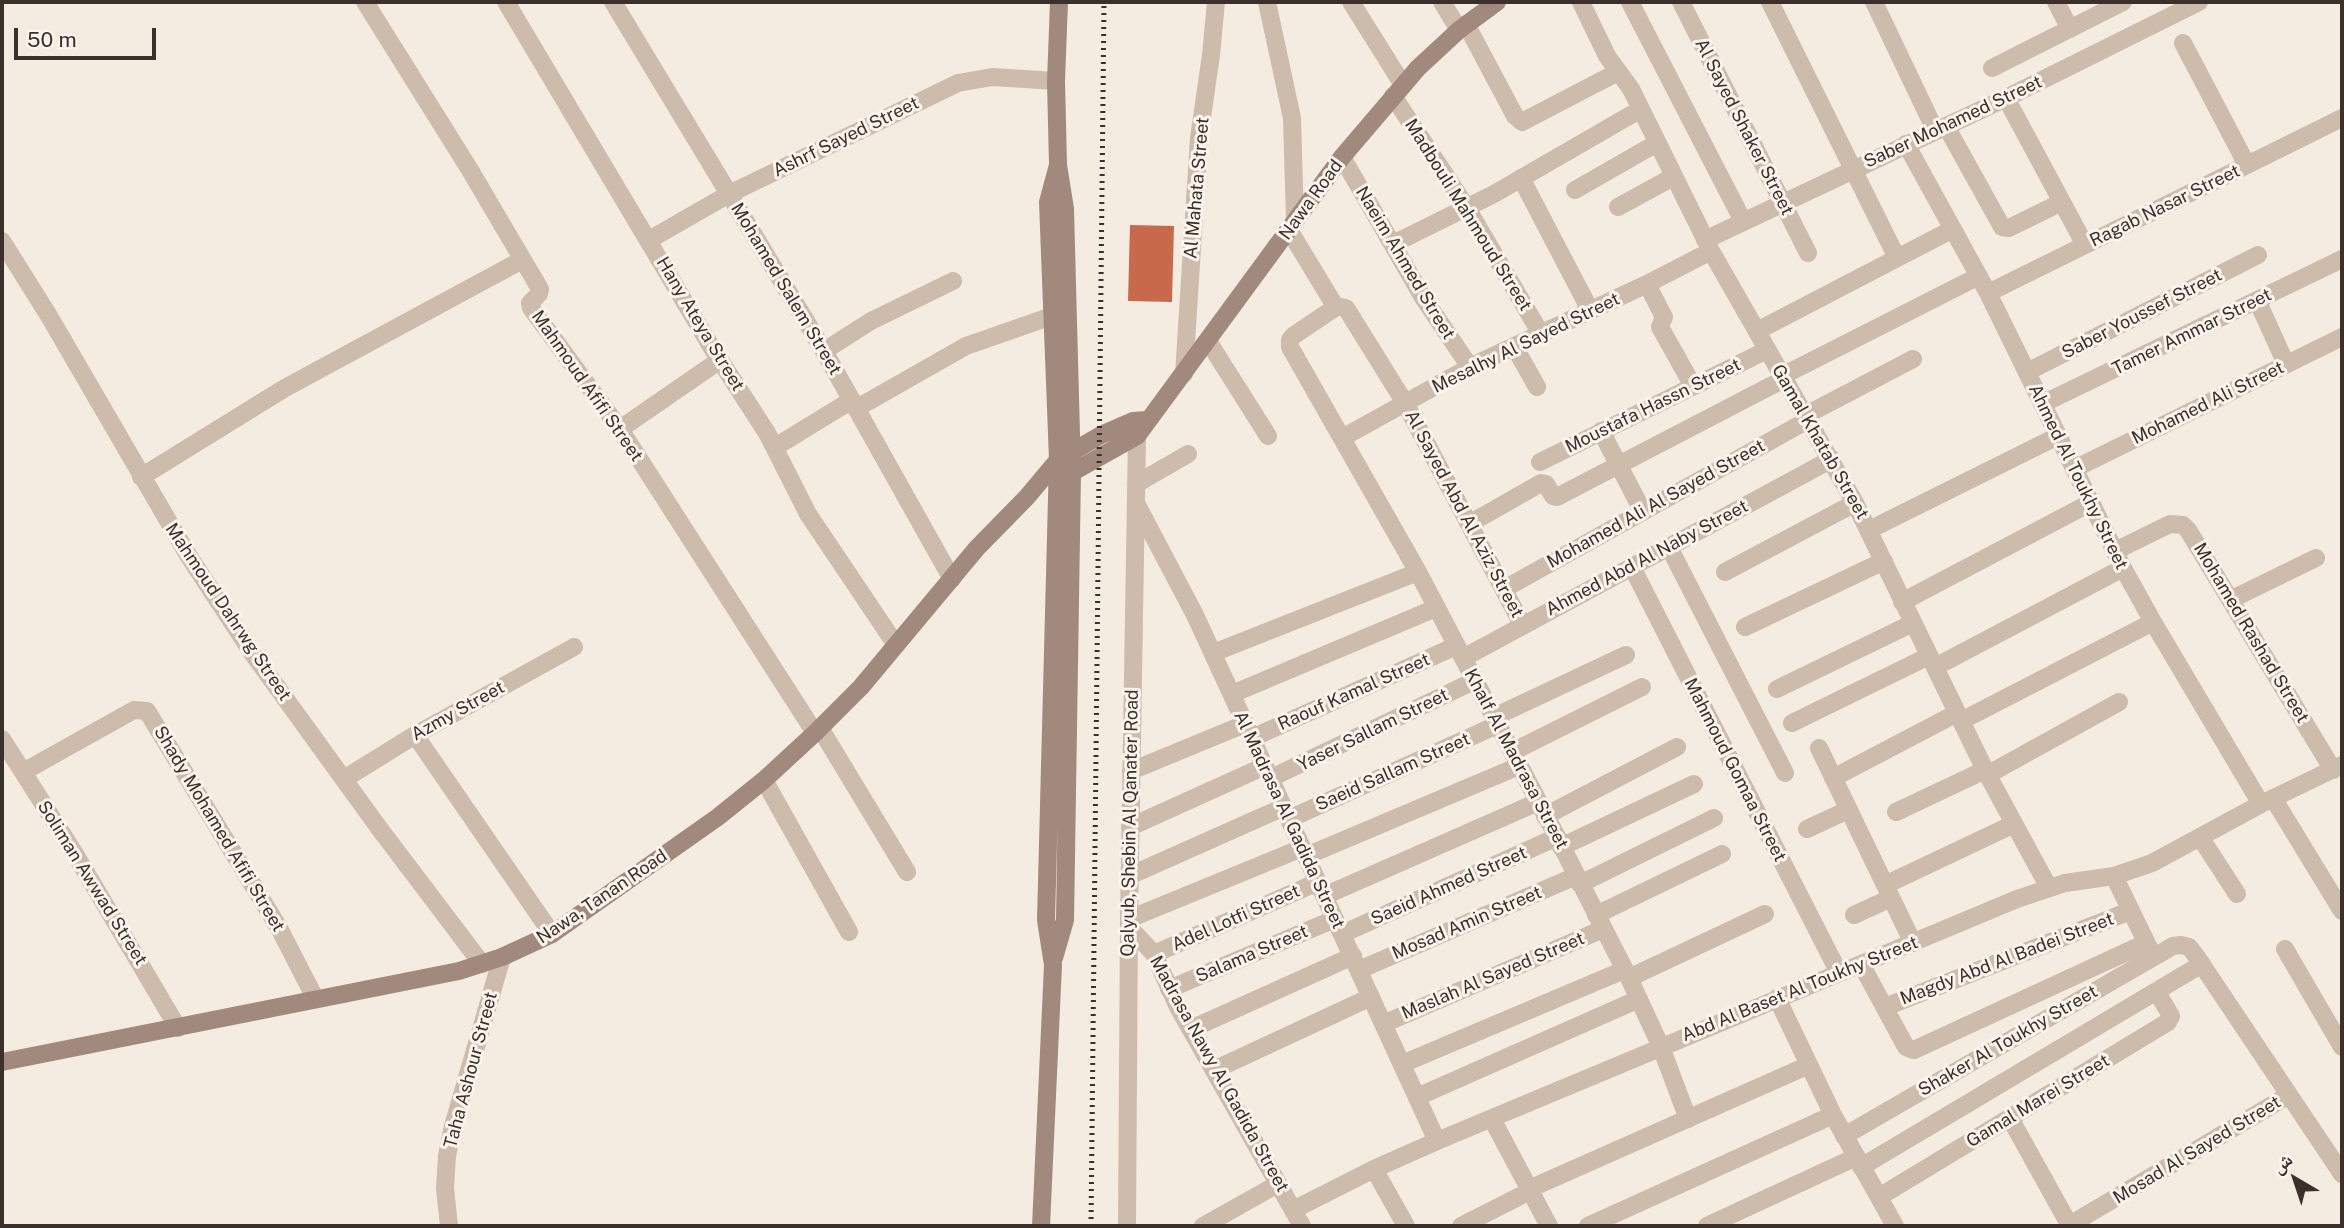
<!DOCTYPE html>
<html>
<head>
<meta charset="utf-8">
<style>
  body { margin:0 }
  #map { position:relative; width:2344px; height:1228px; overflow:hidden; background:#f4ebe1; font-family:"Public Sans","Noto Naskh Arabic",sans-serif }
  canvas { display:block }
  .frame { position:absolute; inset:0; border:4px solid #3b302b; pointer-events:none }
  .north { position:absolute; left:2260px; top:1144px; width:70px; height:70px; -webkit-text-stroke:5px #fbf5ee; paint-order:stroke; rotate:321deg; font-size:19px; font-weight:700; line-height:28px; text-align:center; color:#3b302b }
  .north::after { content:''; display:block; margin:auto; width:24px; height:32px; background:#3b302b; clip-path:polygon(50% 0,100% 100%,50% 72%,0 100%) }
  .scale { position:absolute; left:14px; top:28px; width:142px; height:32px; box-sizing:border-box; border:4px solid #3b302b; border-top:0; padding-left:9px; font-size:21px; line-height:24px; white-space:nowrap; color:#3b302b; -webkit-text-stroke:5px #fbf5ee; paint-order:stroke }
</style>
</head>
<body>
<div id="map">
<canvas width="2344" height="1228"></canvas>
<div class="frame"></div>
<div class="north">ش</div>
<div class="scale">50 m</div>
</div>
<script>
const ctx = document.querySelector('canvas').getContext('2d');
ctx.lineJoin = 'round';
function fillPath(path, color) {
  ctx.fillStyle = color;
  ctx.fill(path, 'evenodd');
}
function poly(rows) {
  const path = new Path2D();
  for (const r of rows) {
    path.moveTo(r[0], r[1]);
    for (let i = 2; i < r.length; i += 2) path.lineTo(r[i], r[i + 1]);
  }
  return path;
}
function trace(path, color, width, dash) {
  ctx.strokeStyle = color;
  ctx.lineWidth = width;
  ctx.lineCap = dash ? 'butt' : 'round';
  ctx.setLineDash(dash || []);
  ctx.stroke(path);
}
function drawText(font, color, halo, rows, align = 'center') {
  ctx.font = font + ' "Public Sans",sans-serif';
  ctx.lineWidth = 6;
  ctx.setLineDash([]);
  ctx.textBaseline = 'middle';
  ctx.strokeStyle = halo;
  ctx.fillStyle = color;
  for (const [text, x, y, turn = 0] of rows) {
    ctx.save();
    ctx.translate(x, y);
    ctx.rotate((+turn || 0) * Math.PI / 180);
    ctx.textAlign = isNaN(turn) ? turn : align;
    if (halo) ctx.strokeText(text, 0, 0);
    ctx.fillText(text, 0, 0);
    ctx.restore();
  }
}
fillPath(poly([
  [1130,225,1174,226,1172,302,1128,301]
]), '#c8694b');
trace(poly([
  [365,2,470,170,540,289,539,294,530,303,531,308,620,429,815,733],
  [506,2,712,348,767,433,808,514,896,645],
  [613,2,824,351,952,579],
  [1267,2,1292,118,1295,220],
  [1351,2,1403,85],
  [1442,2,1459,30],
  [1581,2,1607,56,1631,89,1711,251,1855,503,1985,770,2049,888],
  [1630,2,1743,221],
  [1681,2,1808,253],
  [1770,2,1897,258],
  [1874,2,1935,130],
  [2056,2,2070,29],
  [1466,24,1515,116,1522,122,1618,72],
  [2183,43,2247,165],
  [1992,68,2123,2],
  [1393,96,1467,208,1541,334],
  [2006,98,2085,245],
  [1946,126,2002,227,2009,228,2062,202],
  [1906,144,1988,293,2123,568,2153,622,2261,804],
  [1342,157,1424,299,1470,367],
  [1521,178,1590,310],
  [1575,190,1657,143],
  [1618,207,1673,177],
  [1289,230,1335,306,1346,308,1405,403,1523,626],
  [649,240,729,194,958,83,992,77,1056,81],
  [1705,240,2006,98,2199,2],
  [2,241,49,316,188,555,253,654,379,828,482,964],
  [1393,244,1494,194,1641,109],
  [1647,284,1664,317,1660,327,1693,386],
  [1988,293,2342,118],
  [2257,300,2286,364],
  [1336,307,1293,336,1290,340,1290,347,1418,572,1557,837,1629,978,1661,1047,1688,1119],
  [1757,331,1953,229],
  [1208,341,1268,436],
  [1514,346,1537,387],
  [824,351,871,321,953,281],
  [2027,372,2258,255],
  [1184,374,1199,138,1211,55,1216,2],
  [1782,376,1979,276],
  [2042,404,2342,259],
  [857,408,966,346,1052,316],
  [1806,415,1913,359],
  [620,429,720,360],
  [1601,431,1643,512],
  [1342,438,1470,367,1647,284,1711,251],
  [775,447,852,400],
  [1540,462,1767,350],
  [2074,469,2342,337],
  [141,477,285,388,522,260],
  [1136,484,1188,454],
  [1137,505,1195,615,1437,1141],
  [1469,524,1541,483,1546,484,1553,496,1557,497,1784,379],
  [1869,530,2058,436],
  [1669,547,1785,773],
  [2115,551,2170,524,2183,525,2188,530,2333,770],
  [1632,567,1839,973],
  [1725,572,1855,503],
  [1504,589,1808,420],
  [2232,599,2316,558],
  [1902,602,2090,503],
  [1745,627,1884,561],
  [1213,653,1418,572],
  [1463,658,1832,459],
  [1935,667,2123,568],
  [1777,689,1913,623],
  [1232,694,1436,608],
  [1494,717,1626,655],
  [1961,721,2153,622],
  [1792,723,1929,656],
  [820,728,907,872],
  [415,735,552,934],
  [1252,738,1456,646],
  [2,739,75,854,178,1028],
  [1819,748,1913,943],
  [1512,752,1642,687],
  [1131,771,1245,724],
  [23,772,134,710,147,711,279,928,315,998],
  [1987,775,2119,702],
  [1271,778,1474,681],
  [1833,778,1957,713],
  [344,779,415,735,574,647],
  [764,780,849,932],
  [2273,798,2342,911],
  [1896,812,1985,770],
  [1545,816,1677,747],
  [1289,819,1497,725],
  [1130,827,1265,766],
  [1807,829,1848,810],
  [2200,837,2237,894],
  [1561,847,1694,784],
  [1306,856,1519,766],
  [1129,876,1284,807],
  [2114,876,2151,952],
  [1580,884,1714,818],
  [1885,885,2014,824],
  [1324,896,1538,802],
  [1596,915,1722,854],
  [1854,915,1891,898],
  [1129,919,1302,848],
  [1129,927,1154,954,1178,1007,1302,1226],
  [1342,934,1557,837],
  [2285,949,2342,1047],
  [1154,954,1318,882],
  [1861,964,1906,1047,1914,1050,2146,943],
  [1359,970,1576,876],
  [1629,978,1765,914],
  [1169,989,1335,919],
  [1777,998,1833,1115,1895,1226],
  [1885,1007,2130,911],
  [1383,1024,1603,929],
  [1191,1029,1353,956],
  [1402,1064,1624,970],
  [1214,1070,1371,997],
  [1417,1097,1639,999],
  [2010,1118,2070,1226],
  [1492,1119,1549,1226],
  [1844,1136,2173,946,2181,945,2189,947,2194,953,2342,1174],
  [1861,1167,2202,964],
  [1374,1169,1406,1226],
  [1529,1189,1809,1065],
  [1879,1197,2168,1022,2171,1016,2157,992],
  [1293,1210,1374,1169,1437,1141,2017,899,2065,883,2114,876,2152,863,2261,804,2342,765],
  [449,1226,445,1188,447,1156,453,1126,502,957],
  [1127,1226,1129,919,1137,436,1134,424],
  [1203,1226,1278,1184],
  [1461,1226,1530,1191],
  [1588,1226,1833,1115],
  [1707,1226,1856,1157],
  [2068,1226,2289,1095]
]), '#cdbbac', 18);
trace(poly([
  [1064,477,1137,436,1342,157,1418,68,1459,30,1497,2],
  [1054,958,1065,920,1072,472,1065,209,1058,165,1056,81,1059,2],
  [2,1062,459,971,502,957,552,934,718,817,764,780,815,733,861,687,977,548,1027,497,1058,460,1101,435,1133,421,1148,420],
  [1041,1226,1053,965,1046,920,1058,460,1048,202,1058,165]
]), '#a18a7d', 18);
trace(poly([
  [1091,1226,1104,2]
]), '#3b302b', 5, [2, 5]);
drawText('18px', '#3b302b', '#fbf5ee', [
  ["Saber Mohamed Street",1953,122,-25],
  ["Al Sayed Shaker Street",1744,127,63],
  ["Ashrf Sayed Street",846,137,-26],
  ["Al Mahata Street",1197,188,-85],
  ["Nawa Road",1311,200,-54],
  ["Ragab Nasar Street",2165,206,-26],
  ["Madbouli Mahmoud Street",1468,215,58],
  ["Naeim Ahmed Street",1405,263,59],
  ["Mohamed Salem Street",786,289,59],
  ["Saber Youssef Street",2142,314,-27],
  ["Hany Ateya Street",700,324,59],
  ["Tamer Ammar Street",2192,332,-26],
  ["Mesalhy Al Sayed Street",1526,343,-26],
  ["Mahmoud Afifi Street",587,386,55],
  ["Mohamed Ali Street",2208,403,-26],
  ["Moustafa Hassn Street",1653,406,-26],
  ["Gamal Khatab Street",1820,442,60],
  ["Ahmed Al Toukhy Street",2078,477,64],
  ["Mohamed Ali Al Sayed Street",1656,504,-29],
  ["Al Sayed Abd Al Aziz Street",1464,514,62],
  ["Ahmed Abd Al Naby Street",1647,558,-28],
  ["Mahmoud Dahrwg Street",228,612,56],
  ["Mohamed Rashad Street",2251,633,59],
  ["Raouf Kamal Street",1354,692,-24],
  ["Azmy Street",458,711,-29],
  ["Yaser Sallam Street",1373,730,-26],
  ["Khalf Al Madrasa Street",1516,759,62],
  ["Mahmoud Gomaa Street",1735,770,63],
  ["Saeid Sallam Street",1393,772,-24],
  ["Al Madrasa Al Gadida Street",1289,820,65],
  ["Qalyub, Shebin Al Qanater Road",1130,823,-89],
  ["Shady Mohamed Afifi Street",219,829,59],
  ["Soliman Awwad Street",92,883,58],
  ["Saeid Ahmed Street",1449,886,-24],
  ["Nawa, Tanan Road",602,897,-34],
  ["Adel Lotfi Street",1236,918,-24],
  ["Mosad Amin Street",1467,923,-23],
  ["Salama Street",1252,954,-23],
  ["Magdy Abd Al Badei Street",2007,959,-21],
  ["Maslah Al Sayed Street",1493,976,-23],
  ["Abd Al Baset Al Toukhy Street",1800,989,-22],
  ["Shaker Al Toukhy Street",2008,1041,-30],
  ["Taha Ashour Street",471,1070,-75],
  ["Madrasa Nawy Al Gadida Street",1219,1074,61],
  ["Gamal Marei Street",2038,1101,-31],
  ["Mosad Al Sayed Street",2197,1150,-31]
]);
</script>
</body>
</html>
